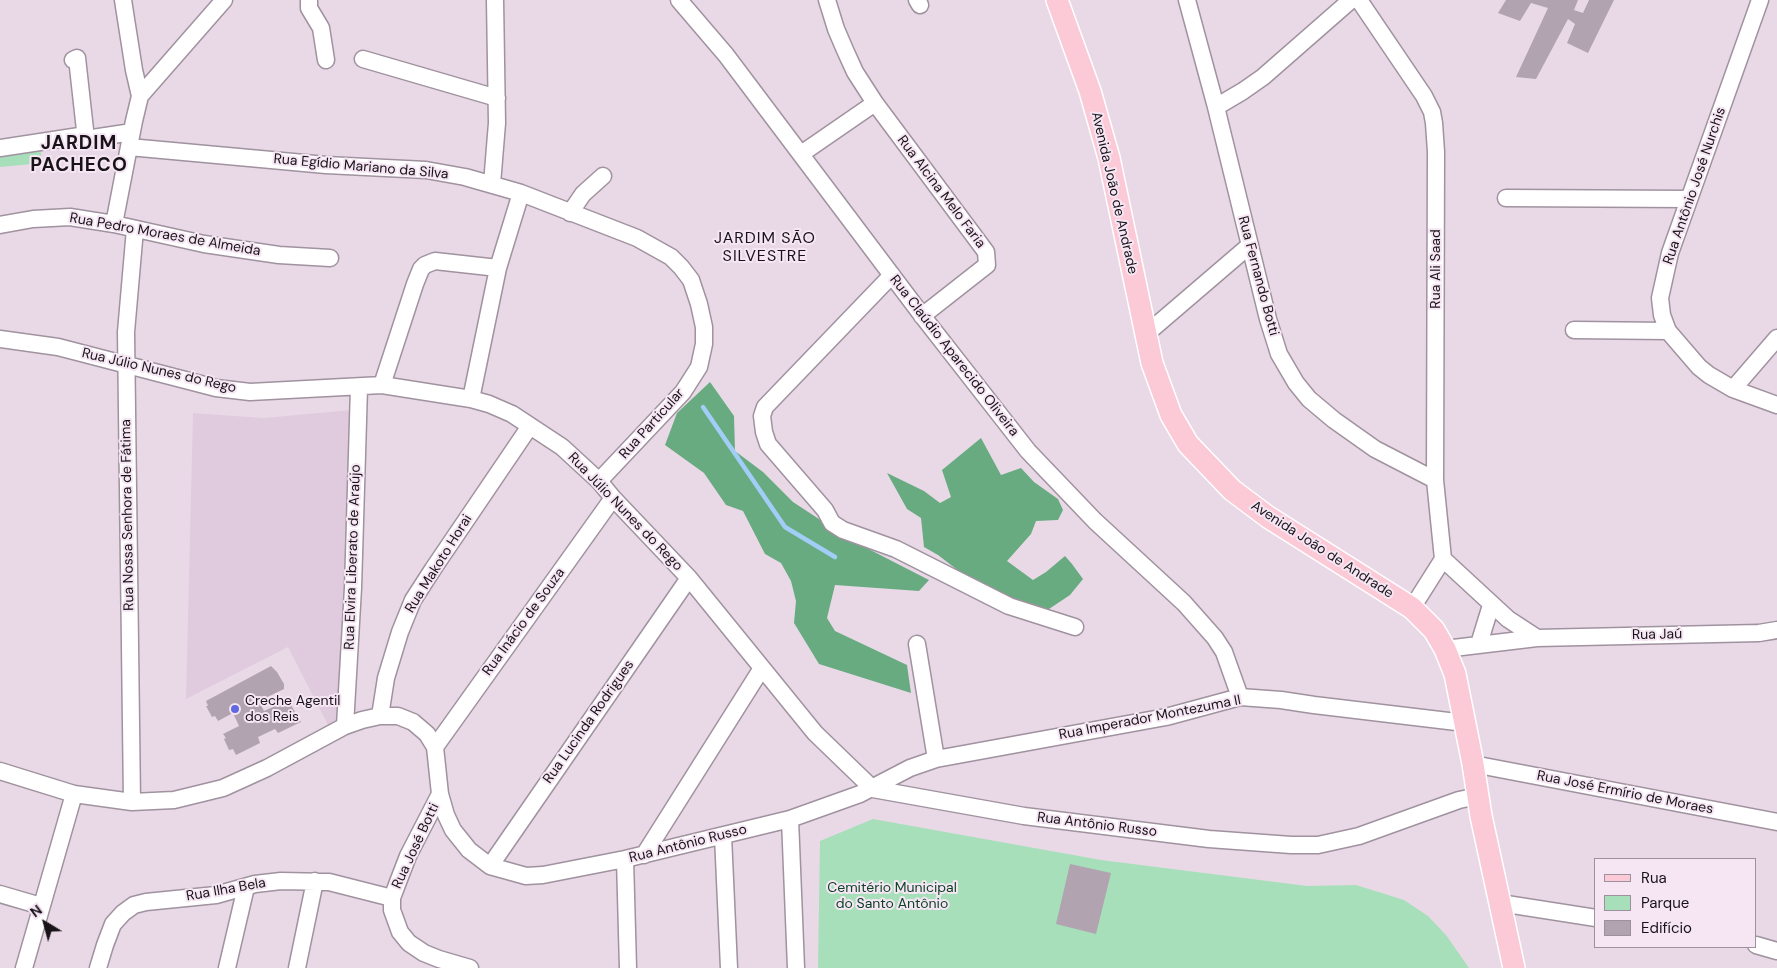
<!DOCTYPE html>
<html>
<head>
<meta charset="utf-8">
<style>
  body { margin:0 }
  #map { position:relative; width:1777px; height:968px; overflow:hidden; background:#e9d9e7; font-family:"DM Sans",sans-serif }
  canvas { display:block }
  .legend { position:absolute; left:1594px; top:858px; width:162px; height:90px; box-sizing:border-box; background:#f6e6f4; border:1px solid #9d929c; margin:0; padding:6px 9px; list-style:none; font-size:15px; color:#181318 }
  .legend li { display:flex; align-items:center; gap:10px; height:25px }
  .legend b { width:25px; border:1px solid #9d929c }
  .north { position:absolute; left:20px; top:898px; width:50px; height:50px; -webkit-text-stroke:4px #f6e6f4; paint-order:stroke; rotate:323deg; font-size:14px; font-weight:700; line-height:20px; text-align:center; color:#181318 }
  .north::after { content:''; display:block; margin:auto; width:18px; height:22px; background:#181318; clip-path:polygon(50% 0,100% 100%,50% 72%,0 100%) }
</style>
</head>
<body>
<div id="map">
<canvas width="1777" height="968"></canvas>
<ul class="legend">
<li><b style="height:6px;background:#fbcad6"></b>Rua</li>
<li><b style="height:14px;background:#a6dfb9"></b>Parque</li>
<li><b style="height:14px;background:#b1a3b0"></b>Edifício</li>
</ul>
<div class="north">N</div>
</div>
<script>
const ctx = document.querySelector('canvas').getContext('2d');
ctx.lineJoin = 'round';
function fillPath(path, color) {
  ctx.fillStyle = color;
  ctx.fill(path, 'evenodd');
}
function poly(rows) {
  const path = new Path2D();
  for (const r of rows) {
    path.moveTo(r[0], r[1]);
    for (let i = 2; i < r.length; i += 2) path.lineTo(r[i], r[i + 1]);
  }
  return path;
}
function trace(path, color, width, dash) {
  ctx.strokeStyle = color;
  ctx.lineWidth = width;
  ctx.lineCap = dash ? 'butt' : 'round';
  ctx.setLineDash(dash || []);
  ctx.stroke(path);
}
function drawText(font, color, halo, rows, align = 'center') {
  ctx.font = font + ' "DM Sans",sans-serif';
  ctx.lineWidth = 4;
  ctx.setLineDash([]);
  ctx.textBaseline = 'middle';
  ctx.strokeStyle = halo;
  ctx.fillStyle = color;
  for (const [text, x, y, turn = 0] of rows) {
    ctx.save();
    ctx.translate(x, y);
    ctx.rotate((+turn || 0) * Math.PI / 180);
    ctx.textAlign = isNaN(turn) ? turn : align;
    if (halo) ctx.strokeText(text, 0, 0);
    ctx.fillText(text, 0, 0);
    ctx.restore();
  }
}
fillPath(poly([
  [351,410,341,723,329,727,288,647,186,699,193,413,263,418]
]), '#e0cbde');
fillPath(poly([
  [39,136,42,163,0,167,0,140],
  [873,819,1101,860,1307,886,1356,885,1404,900,1428,916,1446,935,1469,968,818,968,820,841]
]), '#a6dfb9');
fillPath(poly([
  [710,382,734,416,735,451,763,472,793,502,851,540,929,580,919,591,835,585,827,618,835,631,907,665,911,693,819,664,794,623,796,601,791,581,781,563,765,554,743,511,726,505,704,473,665,445,677,413],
  [981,438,1001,475,1021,468,1034,482,1058,499,1063,510,1058,520,1036,521,1031,534,1007,561,1033,580,1046,572,1065,556,1072,564,1083,579,1070,595,1046,611,1025,608,973,582,938,555,924,547,921,518,907,509,887,473,924,491,940,503,951,497,942,470]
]), '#68ab81');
trace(poly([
  [703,407,785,527,835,557]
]), '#a1cdf6', 4.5);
fillPath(poly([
  [1506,0,1578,0,1574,10,1583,13,1589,0,1614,0,1588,53,1567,43,1575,24,1568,19,1536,79,1516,77,1548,8,1531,3,1520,21,1498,13],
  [271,666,277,672,284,684,284,689,259,701,264,711,288,700,301,722,278,733,275,729,258,737,260,743,236,755,233,749,229,750,224,739,226,738,223,734,239,726,233,713,218,721,215,716,212,717,206,706,208,706,206,701],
  [1070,864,1111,873,1096,934,1056,924]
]), '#b1a3b0');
const minor = poly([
  [123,0,134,70,140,96],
  [309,0,309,8,321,28,326,60],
  [679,0,726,55,924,318,1028,451,1095,521,1184,603,1215,638,1224,652,1240,697],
  [827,0,836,29,845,50,855,72,875,103,986,252,987,265,922,316],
  [917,0,920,5],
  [1187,0,1216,107,1268,319,1279,354,1296,383,1309,399,1334,420,1375,449,1435,480],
  [1359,0,1424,96,1432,112,1434,123,1436,152,1435,480,1443,559],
  [1760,0,1670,253,1660,298,1662,315,1668,331,1699,367,1709,375,1733,389,1777,405],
  [363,59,497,98],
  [73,60,77,58,86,139,132,132],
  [1216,107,1243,91,1263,77,1351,0],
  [129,147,326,165,426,170,465,177,521,193,637,238,671,257,681,267,691,280,699,304,704,327,704,344,699,367,683,392,599,481],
  [0,148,86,135],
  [801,154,875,103],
  [492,184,497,123,495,0],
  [1506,198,1688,199],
  [570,213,583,194,603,176],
  [114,224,134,121,140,96,224,0],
  [0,225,33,219,70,217,114,224,204,244,279,255,330,258],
  [892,275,765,407,762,416,764,432,768,444,825,510,832,523,843,530,896,549,1009,606,1075,627],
  [1574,330,1668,331],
  [1145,335,1250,245],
  [0,339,58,347,216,388,250,392,382,385,471,399,489,404,512,414,562,447,599,481,613,498,689,578,815,733,873,789],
  [382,385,415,284,421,269,425,265,435,261,498,268],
  [1733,389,1777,338],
  [471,399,498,268,521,193],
  [1443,559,1508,619,1537,638],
  [1412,608,1443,559],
  [917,644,936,759],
  [1479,644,1491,605],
  [1445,649,1537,638,1759,633,1777,630],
  [380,716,386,678,400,632,413,600,433,569,530,426],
  [345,726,353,588,359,387],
  [435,747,613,498],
  [1473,764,1777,822],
  [0,771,74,794,132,802,174,800,223,788,267,768,345,726,362,720,380,716,398,716,413,722,427,734,435,747,440,794,446,815,453,830,469,850,490,866,526,876,543,875,625,859,790,819,860,794,910,768,936,759,1166,717,1240,697,1281,700,1314,705,1465,723],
  [873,789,1024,816,1209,839,1291,845,1318,845,1359,836,1459,800,1478,796],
  [440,794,408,856,398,882,392,898,392,910,400,932,409,943,424,953,439,959,470,968],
  [132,802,126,332,135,229],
  [790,819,796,968],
  [723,836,729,968],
  [644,855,762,668],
  [625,859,628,968],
  [490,866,689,578],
  [0,894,41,906],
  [1500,903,1596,918],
  [1756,945,1777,951],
  [24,968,74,794],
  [98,968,105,945,113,924,123,913,134,905,146,902,216,895,255,884,281,881,329,882,392,898],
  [227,968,246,887],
  [297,968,315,881]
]);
const major = poly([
  [1057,0,1090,91,1109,158,1152,363,1171,415,1188,444,1232,490,1268,517,1412,608,1434,630,1445,649,1455,674,1473,764,1481,816,1514,968]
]);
trace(minor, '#a0929f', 19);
trace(major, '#fff', 24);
trace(minor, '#fff', 16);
trace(major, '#fbcad6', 21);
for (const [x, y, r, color] of [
  [235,709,5,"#6169e1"]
]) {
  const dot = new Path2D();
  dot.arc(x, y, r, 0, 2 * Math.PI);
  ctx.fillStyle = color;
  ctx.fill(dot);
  trace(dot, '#f6e6f4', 2);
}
drawText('14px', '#181318', '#f6e6f4', [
  ["Rua Egídio Mariano da Silva",361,167,5],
  ["Rua Antônio José Nurchis",1695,186,-71],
  ["Rua Alcina Melo Faria",941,192,53],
  ["Avenida João de Andrade",1114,193,77],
  ["Rua Pedro Moraes de Almeida",165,235,10],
  ["Rua Ali Saad",1436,269,-90],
  ["Rua Fernando Botti",1258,276,75],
  ["Rua Claúdio Aparecido Oliveira",954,356,52],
  ["Rua Júlio Nunes do Rego",159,371,13],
  ["Rua Particular",652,424,-48],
  ["Rua Júlio Nunes do Rego",625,512,46],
  ["Rua Nossa Senhora de Fátima",128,515,-91],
  ["Avenida João de Andrade",1322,550,33],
  ["Rua Elvira Liberato de Araújo",353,557,-88],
  ["Rua Makoto Horai",439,564,-58],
  ["Rua Inácio de Souza",524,622,-54],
  ["Rua Jaú",1657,635,-1],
  ["Rua Imperador Montezuma II",1150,718,-11],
  ["Rua Lucinda Rodrigues",589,722,-55],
  ["Rua José Ermírio de Moraes",1625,793,11],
  ["Rua Antônio Russo",1097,825,7],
  ["Rua Antônio Russo",688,844,-14],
  ["Rua José Botti",416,846,-65],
  ["Rua Ilha Bela",226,890,-10]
]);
drawText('14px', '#181318', '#f6e6f4', [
  ["Creche Agentil",245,701],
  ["dos Reis",245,717]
], 'left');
drawText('14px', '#0c4226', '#f6e6f4', [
  ["Cemitério Municipal",892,888],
  ["do Santo Antônio",892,904]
]);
ctx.letterSpacing = '1px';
drawText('16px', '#181318', '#f6e6f4', [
  ["JARDIM SÃO",765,239],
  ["SILVESTRE",765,257]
]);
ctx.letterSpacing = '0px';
ctx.letterSpacing = '1px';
drawText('bold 19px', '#181318', '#f6e6f4', [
  ["JARDIM",79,144],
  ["PACHECO",79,166]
]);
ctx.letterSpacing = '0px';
</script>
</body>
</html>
